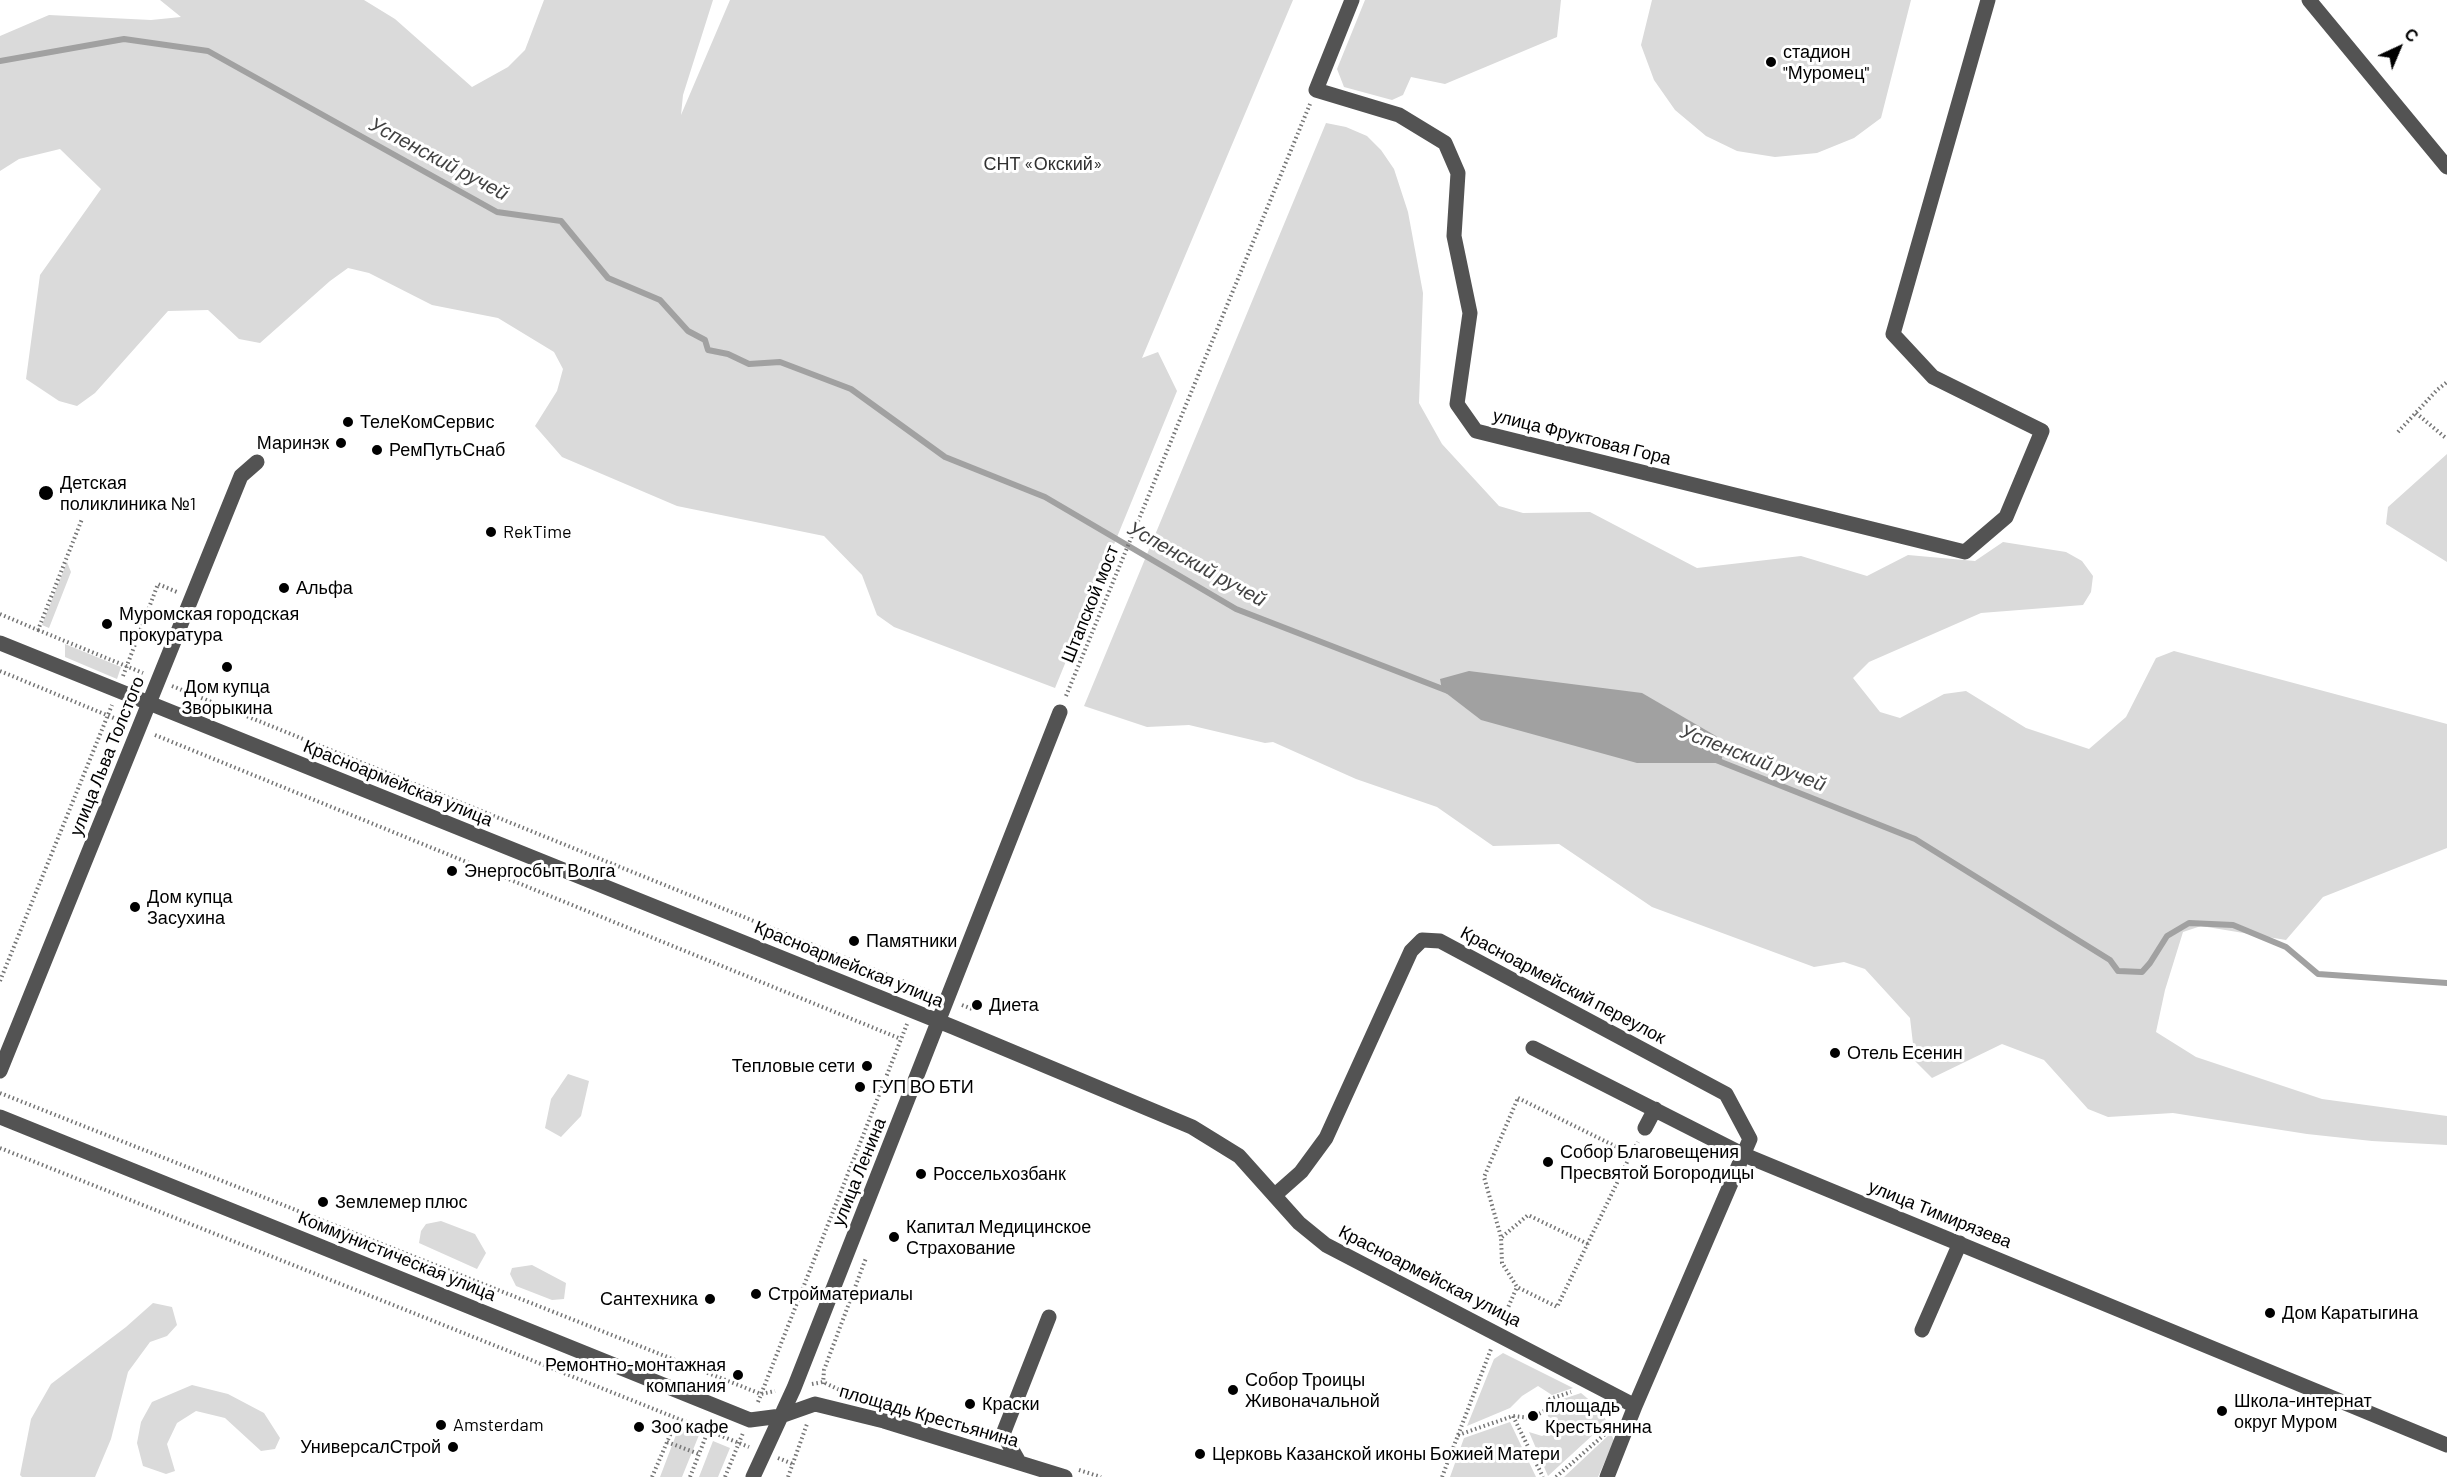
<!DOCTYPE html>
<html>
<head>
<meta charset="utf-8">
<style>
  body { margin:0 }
  #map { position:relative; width:2447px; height:1477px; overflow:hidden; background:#fff; font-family:Barlow,sans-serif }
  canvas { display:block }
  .north { position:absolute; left:2369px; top:18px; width:60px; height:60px; -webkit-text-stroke:4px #fff; paint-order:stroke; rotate:44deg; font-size:16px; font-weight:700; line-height:24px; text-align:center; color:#000 }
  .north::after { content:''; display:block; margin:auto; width:21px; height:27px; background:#000; clip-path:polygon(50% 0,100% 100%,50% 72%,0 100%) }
</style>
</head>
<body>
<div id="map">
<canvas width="2447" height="1477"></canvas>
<div class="north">С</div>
</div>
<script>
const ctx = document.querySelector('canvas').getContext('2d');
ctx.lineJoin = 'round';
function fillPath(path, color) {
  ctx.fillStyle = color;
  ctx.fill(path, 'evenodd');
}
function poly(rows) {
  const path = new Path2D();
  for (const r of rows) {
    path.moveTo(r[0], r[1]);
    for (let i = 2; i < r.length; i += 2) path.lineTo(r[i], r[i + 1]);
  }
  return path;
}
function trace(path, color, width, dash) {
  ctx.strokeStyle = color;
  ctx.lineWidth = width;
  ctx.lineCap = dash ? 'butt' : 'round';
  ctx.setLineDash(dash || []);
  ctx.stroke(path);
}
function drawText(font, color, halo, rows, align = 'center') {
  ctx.font = font + ' Barlow,sans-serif';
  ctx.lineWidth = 6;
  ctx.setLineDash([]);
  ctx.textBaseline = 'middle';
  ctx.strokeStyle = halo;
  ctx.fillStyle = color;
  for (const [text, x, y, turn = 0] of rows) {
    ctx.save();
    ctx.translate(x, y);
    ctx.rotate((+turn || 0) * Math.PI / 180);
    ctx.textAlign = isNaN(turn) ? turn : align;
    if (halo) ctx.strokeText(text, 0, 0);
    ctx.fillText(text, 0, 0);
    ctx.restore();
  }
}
fillPath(poly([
  [160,0,364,0,395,19,472,87,508,67,525,50,544,0,713,0,683,95,681,115,730,0,1293,0,1142,358,1158,352,1177,391,1055,688,894,627,877,615,862,575,824,536,677,506,562,457,535,426,557,391,563,369,554,352,498,318,432,305,369,273,348,268,330,281,260,343,239,339,208,310,168,311,95,393,77,406,59,401,26,379,40,275,101,189,60,149,19,159,0,171,0,36,49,15,151,20,181,17],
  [1365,0,1561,0,1557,37,1445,84,1411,77,1403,95,1392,100,1344,87,1337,69],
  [1652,0,1911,0,1881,118,1854,138,1817,153,1775,157,1737,151,1706,136,1675,110,1654,80,1641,45],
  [1326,123,1346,127,1367,136,1381,150,1394,169,1408,212,1423,293,1419,403,1442,444,1499,506,1523,513,1590,512,1697,568,1801,556,1867,576,1908,555,1975,561,2003,542,2066,552,2082,561,2093,576,2091,592,2083,605,1981,613,1869,662,1853,678,1880,712,1900,718,1944,694,1966,691,2026,728,2089,749,2126,717,2156,658,2174,651,2447,724,2447,848,2323,897,2286,940,2201,926,2183,932,2165,990,2156,1032,2196,1057,2322,1099,2447,1116,2447,1145,2372,1141,2307,1134,2173,1113,2108,1117,2088,1109,2044,1060,2002,1044,1932,1078,1915,1061,1910,1018,1865,969,1844,962,1814,967,1652,907,1559,844,1493,846,1437,807,1356,779,1273,742,1265,743,1189,725,1147,727,1084,706],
  [2447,454,2447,562,2386,524,2388,507],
  [67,562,71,572,49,628,42,625],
  [65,644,121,667,117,679,65,657],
  [568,1074,589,1081,581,1116,561,1137,545,1128,551,1099],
  [441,1221,475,1234,486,1253,477,1269,419,1243,421,1231,426,1224],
  [532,1265,566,1283,564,1299,552,1300,516,1286,510,1274,512,1268],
  [153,1303,172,1307,177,1325,167,1336,150,1342,128,1372,111,1439,95,1477,22,1477,20,1475,31,1419,51,1384,126,1327],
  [1503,1353,1573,1388,1552,1395,1538,1386,1522,1396,1510,1408,1467,1426,1494,1359],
  [192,1385,228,1394,264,1413,280,1438,275,1449,261,1451,225,1418,196,1411,177,1423,167,1444,175,1471,166,1474,143,1466,137,1443,141,1422,152,1402],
  [1581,1393,1599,1408,1607,1422,1548,1476,1529,1432,1542,1436,1555,1430,1547,1414,1554,1402],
  [1510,1422,1536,1477,1450,1477,1464,1438],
  [679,1427,699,1435,682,1477,660,1477],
  [1611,1433,1614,1441,1598,1477,1564,1477],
  [713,1441,730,1448,718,1477,699,1477]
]), '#dadada');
fillPath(poly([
  [1469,671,1642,693,1716,736,1724,748,1721,763,1637,763,1481,720,1442,690,1440,679]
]), '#a1a1a1');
trace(poly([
  [0,61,124,39,208,51,497,212,561,221,608,278,660,300,688,331,705,340,708,350,728,354,749,364,780,362,851,389,945,457,1045,497,1236,609,1448,691],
  [1716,760,1915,839,2110,960,2118,971,2142,972,2150,963,2167,936,2189,923,2233,925,2286,947,2318,974,2447,983]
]), '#a1a1a1', 6);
trace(poly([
  [2416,413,2447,439],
  [2398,432,2437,390,2447,382],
  [0,614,38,630,82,519],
  [38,630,143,673],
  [0,671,126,723],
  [123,676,158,584,177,592],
  [172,686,932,993],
  [1066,696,1310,104],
  [155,735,901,1039],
  [0,981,112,705],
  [962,1005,972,1009],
  [0,1093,761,1394,775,1391],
  [1518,1098,1631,1154,1557,1307,1517,1287,1502,1263,1501,1237,1484,1177,1518,1098],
  [0,1148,749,1447],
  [1631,1154,1638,1142],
  [1502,1237,1528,1215,1588,1244],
  [1503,1319,1517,1287],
  [812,1384,823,1382,844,1392],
  [823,1384,824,1370,866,1258],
  [758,1402,907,1024],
  [1513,1416,1543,1477],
  [1458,1435,1513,1416,1531,1418,1544,1411,1550,1399,1571,1392],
  [667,1442,699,1454],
  [778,1458,793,1464],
  [1079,1470,1101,1477],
  [652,1477,677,1419],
  [690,1477,708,1431],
  [725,1477,743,1433],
  [788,1477,807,1424],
  [1442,1477,1491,1349],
  [1556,1477,1605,1434]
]), '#757575', 4, [1.5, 3]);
trace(poly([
  [1352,0,1316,90,1399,115,1445,143,1458,173,1454,236,1470,313,1457,404,1476,431,1965,552,2006,517,2042,431,1933,377,1893,334,1988,0],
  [2309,0,2447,167],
  [0,643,953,1027,1192,1127,1239,1156,1299,1223,1326,1245,1635,1406],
  [1533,1048,1742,1154,2447,1445],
  [0,1071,241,476,257,462],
  [0,1117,750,1420,781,1416,815,1404,884,1421,1065,1477],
  [1645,1128,1655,1109],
  [1275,1195,1301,1172,1326,1138,1411,951,1422,940,1440,941,1726,1094,1750,1139,1635,1406,1607,1477],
  [1922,1330,1960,1243],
  [1019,1462,1003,1434,1049,1317],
  [753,1477,794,1388,1060,712]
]), '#535353', 15);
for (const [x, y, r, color] of [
  [1771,62,6,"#000"],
  [348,422,6,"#000"],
  [341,443,6,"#000"],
  [377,450,6,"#000"],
  [46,493,8,"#000"],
  [491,532,6,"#000"],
  [284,588,6,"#000"],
  [107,624,6,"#000"],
  [227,667,6,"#000"],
  [452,871,6,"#000"],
  [135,907,6,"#000"],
  [854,941,6,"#000"],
  [977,1005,6,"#000"],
  [1835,1053,6,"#000"],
  [867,1066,6,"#000"],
  [860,1087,6,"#000"],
  [1548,1162,6,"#000"],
  [921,1174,6,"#000"],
  [323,1202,6,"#000"],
  [894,1237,6,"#000"],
  [756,1294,6,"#000"],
  [710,1299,6,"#000"],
  [2270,1313,6,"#000"],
  [738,1375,6,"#000"],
  [1233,1390,6,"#000"],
  [970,1404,6,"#000"],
  [2222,1411,6,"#000"],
  [1533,1416,6,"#000"],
  [441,1425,6,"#000"],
  [639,1427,6,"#000"],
  [453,1447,6,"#000"],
  [1200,1454,6,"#000"]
]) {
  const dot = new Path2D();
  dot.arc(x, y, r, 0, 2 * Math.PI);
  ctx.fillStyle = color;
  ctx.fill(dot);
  trace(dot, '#fff', 2);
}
drawText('18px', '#000', '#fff', [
  ["стадион",1783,52],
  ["\"Муромец\"",1783,73],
  ["ТелеКомСервис",360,422],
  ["Маринэк",329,443,"right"],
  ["РемПутьСнаб",389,450],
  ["Детская",60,483],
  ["поликлиника №1",60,504],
  ["RekTime",503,532],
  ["Альфа",296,588],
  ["Муромская городская",119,614],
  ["прокуратура",119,635],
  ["Дом купца",227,687,"center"],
  ["Зворыкина",227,708,"center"],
  ["Энергосбыт Волга",464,871],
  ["Дом купца",147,897],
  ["Засухина",147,918],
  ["Памятники",866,941],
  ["Диета",989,1005],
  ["Отель Есенин",1847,1053],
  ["Тепловые сети",855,1066,"right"],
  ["ГУП ВО БТИ",872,1087],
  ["Собор Благовещения",1560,1152],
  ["Пресвятой Богородицы",1560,1173],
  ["Россельхозбанк",933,1174],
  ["Землемер плюс",335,1202],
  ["Капитал Медицинское",906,1227],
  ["Страхование",906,1248],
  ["Стройматериалы",768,1294],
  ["Сантехника",698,1299,"right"],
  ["Дом Каратыгина",2282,1313],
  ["Ремонтно-монтажная",726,1365,"right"],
  ["компания",726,1386,"right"],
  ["Собор Троицы",1245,1380],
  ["Живоначальной",1245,1401],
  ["Школа-интернат",2234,1401],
  ["округ Муром",2234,1422],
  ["Краски",982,1404],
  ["площадь",1545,1406],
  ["Крестьянина",1545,1427],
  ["Amsterdam",453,1425],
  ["Зоо кафе",651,1427],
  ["УниверсалСтрой",441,1447,"right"],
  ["Церковь Казанской иконы Божией Матери",1212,1454]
], 'left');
drawText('18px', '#313131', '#fff', [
  ["СНТ «Окский»",1043,164]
]);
drawText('18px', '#000', '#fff', [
  ["улица Фруктовая Гора",1582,437,14],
  ["Штапской мост",1090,604,-68],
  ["улица Льва Толстого",107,756,-68],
  ["Красноармейская улица",398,783,22],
  ["Красноармейская улица",849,964,22],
  ["Красноармейский переулок",1563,985,28],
  ["улица Ленина",859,1172,-68],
  ["улица Тимирязева",1940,1214,22],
  ["Коммунистическая улица",397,1256,22],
  ["Красноармейская улица",1430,1276,27],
  ["площадь Крестьянина",929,1416,16]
]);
drawText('italic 20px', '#424242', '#fff', [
  ["Успенский ручей",439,159,28],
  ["Успенский ручей",1197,564,29],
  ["Успенский ручей",1753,758,21]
]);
</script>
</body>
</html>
